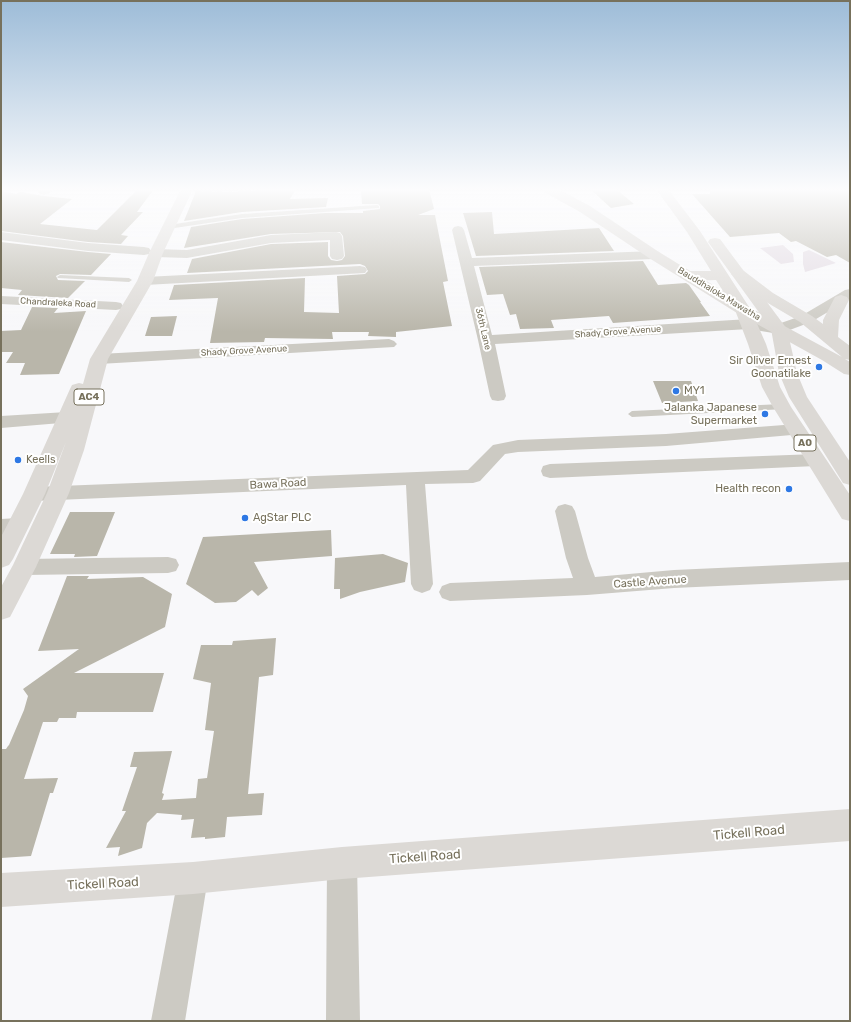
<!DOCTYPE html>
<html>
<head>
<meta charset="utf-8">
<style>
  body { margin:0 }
  #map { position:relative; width:851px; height:1022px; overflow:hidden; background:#f8f8fa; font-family:Rubik,sans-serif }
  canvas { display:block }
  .frame { position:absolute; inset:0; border:2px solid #77715c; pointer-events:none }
</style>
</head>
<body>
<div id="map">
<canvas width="851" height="1022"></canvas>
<div class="frame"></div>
</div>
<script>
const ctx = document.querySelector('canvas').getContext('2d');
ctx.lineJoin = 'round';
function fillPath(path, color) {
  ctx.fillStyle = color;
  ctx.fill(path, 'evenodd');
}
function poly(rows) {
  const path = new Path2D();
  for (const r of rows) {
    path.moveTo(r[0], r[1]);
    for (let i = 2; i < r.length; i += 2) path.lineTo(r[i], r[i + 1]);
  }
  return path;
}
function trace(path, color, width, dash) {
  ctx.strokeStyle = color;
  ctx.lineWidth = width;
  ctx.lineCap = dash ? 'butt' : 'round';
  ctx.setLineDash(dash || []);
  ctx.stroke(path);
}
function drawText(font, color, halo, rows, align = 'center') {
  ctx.font = font + ' Rubik,sans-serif';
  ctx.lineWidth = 4;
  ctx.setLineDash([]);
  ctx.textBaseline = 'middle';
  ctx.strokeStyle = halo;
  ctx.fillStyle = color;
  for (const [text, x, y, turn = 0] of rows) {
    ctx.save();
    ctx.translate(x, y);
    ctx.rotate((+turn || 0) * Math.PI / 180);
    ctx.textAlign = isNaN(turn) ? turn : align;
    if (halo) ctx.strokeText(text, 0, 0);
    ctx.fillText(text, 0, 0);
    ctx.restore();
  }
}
fillPath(poly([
  [783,245,793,254,794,262,781,264,760,248],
  [809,250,836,263,805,272,803,264,803,252]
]), '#e1d9e1');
fillPath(poly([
  [138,189,154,189,137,212,143,212,121,235,128,236,121,244,88,242,1,231,1,191,16,194,20,192,44,196,72,199,40,224,97,230],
  [259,189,296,189,290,199,328,198,326,207,242,212,184,221,196,191,238,192,239,190,257,191],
  [361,189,429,189,434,209,418,215,435,215,448,281,443,282,452,326,396,332,396,337,368,336,369,332,332,332,333,339,265,338,264,342,210,343,218,298,169,300,174,285,305,278,304,312,339,313,337,276,365,274,368,271,365,266,360,264,187,273,192,259,271,244,328,242,328,256,331,260,337,261,342,260,345,256,343,236,340,232,271,234,184,248,191,227,242,219,325,213,363,213,363,211,380,209,380,206,378,204,362,204],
  [590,189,616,189,634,204,611,208],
  [710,189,850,190,850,263,836,255,827,257,796,241,791,242,779,233,730,237,692,194,710,194],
  [492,212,494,234,599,228,614,251,476,256,463,213],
  [1,242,88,252,111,254,91,275,60,274,56,276,58,280,85,281,68,298,18,295,22,290,1,288],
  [643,261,658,285,686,283,689,285,701,302,700,302,710,316,613,323,609,316,551,320,554,328,520,329,516,314,510,315,503,294,487,295,479,267],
  [32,307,58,308,54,313,86,311,59,374,20,375,25,363,6,363,13,352,1,352,1,331,21,330],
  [177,316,172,336,145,336,151,317],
  [653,381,691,381,698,401,662,403],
  [70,512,115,512,97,556,74,557,75,554,50,554],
  [331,530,332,556,254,562,268,588,258,596,252,590,236,602,215,603,186,584,203,537],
  [383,554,408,563,405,582,360,592,340,599,340,589,334,589,335,558],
  [67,576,89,576,87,579,143,577,172,594,165,627,74,673,164,673,153,712,77,712,76,718,59,718,57,722,43,722,24,779,58,778,53,793,50,793,31,856,1,858,1,749,6,749,8,746,9,745,24,710,28,696,23,689,79,649,38,651],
  [276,638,273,675,259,677,248,794,264,793,262,815,227,817,225,837,205,839,205,837,191,838,194,819,181,820,182,815,157,813,147,823,142,848,118,856,120,847,106,848,126,811,122,811,137,767,130,767,134,752,172,751,162,793,164,794,162,800,196,798,198,779,207,778,214,731,205,730,211,683,193,679,201,645,232,645,233,641]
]), '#b9b6aa');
fillPath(poly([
  [377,205,379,206,379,208,242,218,168,229,165,227,168,225,242,214,377,205],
  [60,275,129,278,132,280,129,282,58,278,57,277,60,275],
  [782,404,785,405,786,407,785,409,632,417,628,414,632,411,782,404]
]), '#cccac3');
fillPath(poly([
  [41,189,54,189,48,194,44,195,40,194,38,192,41,189],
  [458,226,462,227,464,230,472,258,654,251,659,252,661,255,659,258,654,259,474,266,492,335,749,319,778,324,801,316,845,290,850,289,850,299,811,322,779,334,749,329,495,344,506,396,504,400,498,401,492,400,490,396,478,340,452,230,454,227,458,226],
  [1,232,88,243,144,247,149,248,151,251,149,254,144,255,88,251,1,240,1,232],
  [336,232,340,233,342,236,344,256,342,259,337,260,332,259,330,256,330,240,271,243,187,258,156,257,151,256,149,253,151,250,156,249,187,250,271,235,336,232],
  [360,266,365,267,367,270,365,273,145,285,140,284,138,281,140,278,145,277,360,266],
  [1,296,116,302,121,303,123,306,121,309,116,310,1,304,1,296],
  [389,339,394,341,397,344,394,347,99,364,93,362,91,359,93,356,99,354,389,339],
  [67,412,73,414,76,418,73,422,1,428,1,416,67,412],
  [797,424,803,426,806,430,803,434,666,446,518,452,505,454,480,481,473,483,425,484,433,584,430,590,422,593,414,590,411,584,406,485,34,501,27,499,24,494,27,489,34,487,468,470,493,445,518,440,666,434,797,424],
  [816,454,823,456,825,460,823,464,816,466,550,478,543,476,541,471,543,466,550,464,816,454],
  [565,504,572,506,575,511,588,558,595,577,674,570,850,562,850,580,674,588,587,595,450,601,442,598,439,592,442,586,450,583,573,578,566,558,555,511,558,506,565,504],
  [18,518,25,521,28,526,25,531,18,534,1,535,1,519,18,518],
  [168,557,176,559,179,565,176,571,168,573,24,575,16,573,13,567,16,561,24,559,168,557],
  [342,848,352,853,357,863,360,1021,326,1021,327,863,332,853,342,848],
  [193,863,204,867,208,878,185,1021,151,1021,178,878,182,867,193,863]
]), '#cccac3');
fillPath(poly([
  [542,189,558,189,590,206,659,252,749,307,751,310,749,313,743,315,737,313,649,258,580,212,544,192,542,189],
  [850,809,850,841,342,879,193,894,1,907,1,873,193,862,342,847,850,809]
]), '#dcd9d5');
fillPath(poly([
  [181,189,193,189,163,253,153,281,108,359,84,450,69,493,36,567,10,617,1,620,1,587,13,565,47,493,66,442,45,494,13,559,9,565,1,568,1,537,23,494,70,389,72,385,79,383,83,384,90,359,137,281,149,253,181,189],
  [739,269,744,271,773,293,812,316,823,324,823,320,835,297,841,295,847,297,849,300,839,320,838,337,850,346,850,360,845,359,850,362,850,375,844,374,822,360,737,313,735,310,737,307,743,305,749,307,842,357,800,322,761,299,734,277,731,274,734,271,739,269]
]), '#dcd9d5');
fillPath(poly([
  [656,189,668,189,700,231,751,310,766,344,780,387,791,407,850,495,850,521,842,519,773,407,762,387,748,344,735,310,716,280,688,281,683,279,680,276,683,273,688,271,711,271,687,232,656,189],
  [715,238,720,239,787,329,797,373,807,397,850,462,850,485,843,483,789,397,779,373,771,329,708,242,710,239,715,238]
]), '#dcd9d5');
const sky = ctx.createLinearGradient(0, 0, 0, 332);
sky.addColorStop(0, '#9dbcd8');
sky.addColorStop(0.57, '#fcfcfd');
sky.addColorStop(1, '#fcfcfd00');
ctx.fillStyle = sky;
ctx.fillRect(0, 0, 851, 332);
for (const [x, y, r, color] of [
  [819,367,4,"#2e78e4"],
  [676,391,4,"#2e78e4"],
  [765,414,4,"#2e78e4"],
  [18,460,4,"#2e78e4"],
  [789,489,4,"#2e78e4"],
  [245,518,4,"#2e78e4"]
]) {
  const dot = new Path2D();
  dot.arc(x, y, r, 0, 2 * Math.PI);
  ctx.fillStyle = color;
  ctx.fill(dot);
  trace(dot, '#fff', 1.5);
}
drawText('9px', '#77715c', '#fff', [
  ["Bauddhaloka Mawatha",719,294,31],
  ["Chandraleka Road",58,303,3],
  ["36th Lane",483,329,77],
  ["Shady Grove Avenue",618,332,-4],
  ["Shady Grove Avenue",244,351,-3]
]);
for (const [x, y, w] of [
  [89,397,30],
  [805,443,22]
]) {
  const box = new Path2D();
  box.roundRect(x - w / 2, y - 8, w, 16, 3);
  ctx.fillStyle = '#fff';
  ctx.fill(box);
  trace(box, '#77715c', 1);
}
drawText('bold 10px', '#77715c', null, [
  ["AC4",89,397],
  ["A0",805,443]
]);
drawText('11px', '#77715c', '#fff', [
  ["Sir Oliver Ernest",811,361],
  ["Goonatilake",811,374],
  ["MY1",684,391,"left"],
  ["Jalanka Japanese",757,408],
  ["Supermarket",757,421],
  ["Keells",26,460,"left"],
  ["Health recon",781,489],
  ["AgStar PLC",253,518,"left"]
], 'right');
drawText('11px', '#77715c', '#fff', [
  ["Bawa Road",278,484,-3],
  ["Castle Avenue",650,582,-4]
]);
drawText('13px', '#77715c', '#fff', [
  ["Tickell Road",749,833,-5],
  ["Tickell Road",425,857,-4],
  ["Tickell Road",103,884,-3]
]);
</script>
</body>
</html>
